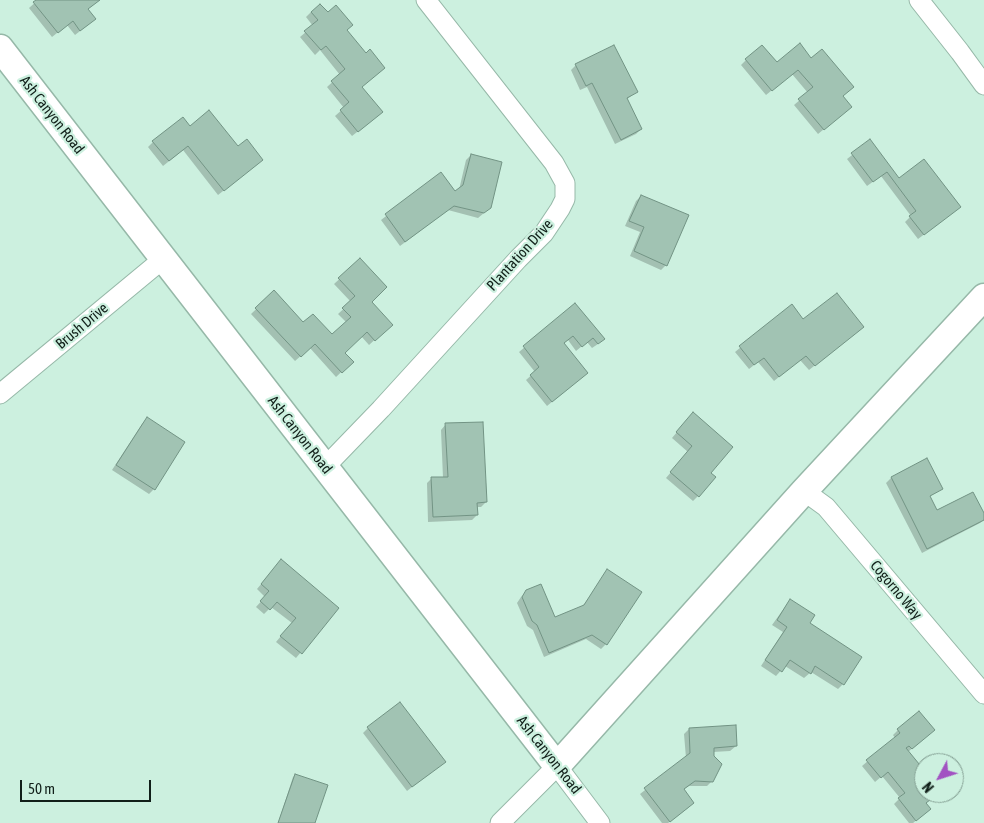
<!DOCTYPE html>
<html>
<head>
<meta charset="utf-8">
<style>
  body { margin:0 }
  #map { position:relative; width:984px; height:823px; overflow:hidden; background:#ccf0df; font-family:"Asap Condensed",sans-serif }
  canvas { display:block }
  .north { position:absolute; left:914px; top:753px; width:50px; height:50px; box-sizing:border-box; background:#ccf0df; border:1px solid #819c90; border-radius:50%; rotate:230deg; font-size:14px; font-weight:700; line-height:20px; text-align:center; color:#111f19 }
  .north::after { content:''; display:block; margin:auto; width:18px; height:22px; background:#a252c2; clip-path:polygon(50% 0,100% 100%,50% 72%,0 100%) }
  .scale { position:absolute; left:20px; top:780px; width:131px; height:22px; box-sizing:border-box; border:2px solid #111f19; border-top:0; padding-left:6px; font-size:15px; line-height:18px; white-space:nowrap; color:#111f19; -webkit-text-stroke:4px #ccf0df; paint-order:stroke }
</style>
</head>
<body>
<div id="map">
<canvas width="984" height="823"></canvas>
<div class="north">N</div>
<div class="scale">50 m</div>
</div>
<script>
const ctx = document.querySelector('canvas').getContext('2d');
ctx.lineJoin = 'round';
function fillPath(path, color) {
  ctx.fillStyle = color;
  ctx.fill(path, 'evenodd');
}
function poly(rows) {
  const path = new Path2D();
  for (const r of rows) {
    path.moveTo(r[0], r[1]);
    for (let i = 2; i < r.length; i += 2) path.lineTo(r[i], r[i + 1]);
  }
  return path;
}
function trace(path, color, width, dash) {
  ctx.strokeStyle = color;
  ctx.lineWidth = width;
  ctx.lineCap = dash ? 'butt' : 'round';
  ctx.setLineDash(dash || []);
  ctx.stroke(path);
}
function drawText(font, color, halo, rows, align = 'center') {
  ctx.font = font + ' "Asap Condensed",sans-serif';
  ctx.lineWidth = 4.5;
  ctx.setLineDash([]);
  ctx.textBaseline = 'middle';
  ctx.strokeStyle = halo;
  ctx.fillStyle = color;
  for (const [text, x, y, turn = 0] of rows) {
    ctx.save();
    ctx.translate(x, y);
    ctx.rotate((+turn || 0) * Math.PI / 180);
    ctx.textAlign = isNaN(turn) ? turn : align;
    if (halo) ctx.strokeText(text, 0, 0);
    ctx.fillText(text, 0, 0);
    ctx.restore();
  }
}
fillPath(poly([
  [38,0,99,0,87,10,89,24,75,35,67,25,52,37,29,8],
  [311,12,345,30,361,87,376,117,352,136,335,116,344,108,327,87,340,75,320,50,315,55,300,37,313,26,306,17],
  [799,45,845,112,818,134,794,105,808,93,792,74,766,95,741,65,746,60,777,64],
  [576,65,636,92,626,100,641,129,636,134,615,144,587,87,580,90,571,70],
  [190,127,238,148,256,165,218,195,183,150,163,166,148,147,153,142],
  [870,141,899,180,954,212,918,239,905,222,911,216,881,176,867,186,847,159],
  [471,155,490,208,478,218,448,210,400,246,381,220,441,174,455,193,459,190,466,160],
  [641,196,666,265,661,270,630,256,640,232,625,226,636,201],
  [360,260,370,302,391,325,369,345,361,336,343,353,352,362,336,377,310,348,295,361,251,314,274,292,303,324,332,336,346,322,338,314,351,302,334,284],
  [575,305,598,344,592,348,587,342,576,351,568,340,563,344,581,378,547,406,526,380,535,372,519,352],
  [791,306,803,321,857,332,809,370,800,360,774,381,758,362,749,369,735,352],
  [147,419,154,489,149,494,112,470,142,424],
  [688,419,709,473,698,496,693,501,666,478,688,452,672,438],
  [446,424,486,502,481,507,476,507,477,515,472,520,428,522,427,483,432,478,443,478,441,430],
  [891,478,941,489,929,497,937,512,984,516,984,520,980,523,922,553,886,483],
  [276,566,338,608,296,658,276,642,292,623,271,607,264,614,256,607,265,597,257,589],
  [608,571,606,644,601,649,586,639,544,657,533,630,527,626,517,603,521,597,527,592,554,618,582,607],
  [790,600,843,684,838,689,811,672,804,678,785,666,776,676,761,666,783,632,772,625],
  [368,728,444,762,407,791,363,733],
  [689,729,736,746,730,751,713,752,712,781,707,786,689,786,683,790,688,808,668,823,662,823,640,794,686,758,684,734],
  [898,730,928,735,908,752,924,772,924,793,938,793,925,804,924,814,913,823,909,823,894,804,900,798,882,776,875,782,862,766,895,738,893,735],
  [295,775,314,823,278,823,293,777]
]), '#0003');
const building = poly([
  [36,0,100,0,88,9,96,19,80,31,73,21,58,33,33,2,36,0],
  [320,4,328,12,336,5,353,25,347,30,366,53,370,49,385,68,362,87,383,112,358,132,340,110,349,102,331,81,345,69,326,46,321,50,304,31,318,20,311,12,320,4],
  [800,43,811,58,822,49,854,87,843,96,852,107,824,130,798,99,813,87,798,70,772,91,745,59,762,45,777,62,800,43],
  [614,45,638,92,627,98,642,129,621,140,592,83,586,86,575,64,614,45],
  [209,110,238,146,247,139,263,160,224,191,188,146,169,161,152,141,183,117,190,126,209,110],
  [870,139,899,178,924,159,961,207,924,235,909,216,916,211,887,172,873,182,851,153,870,139],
  [471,154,502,162,491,208,484,213,454,206,405,242,385,214,441,172,455,191,463,185,471,154],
  [641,195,689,215,667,266,634,251,644,227,629,221,641,195],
  [360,258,387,287,372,302,393,325,375,341,367,332,345,353,354,362,342,373,315,344,301,357,255,308,274,290,303,322,313,314,332,334,351,317,342,308,355,296,338,278,360,258],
  [837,293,864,327,815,366,806,356,779,377,764,358,754,365,739,346,792,304,803,319,837,293],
  [575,303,605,339,598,344,593,338,582,347,573,336,564,343,588,373,552,402,530,375,539,367,523,346,575,303],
  [693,412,733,447,711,473,716,477,699,497,670,472,692,446,676,432,693,412],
  [147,417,185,442,155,490,116,465,147,417],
  [483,422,487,502,477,503,478,515,433,517,431,477,448,477,445,423,483,422],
  [927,458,943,489,930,496,937,510,973,492,984,513,984,520,927,549,891,477,927,458],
  [281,559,339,608,302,654,280,636,296,618,277,602,270,610,260,601,269,591,261,584,281,559],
  [607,569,642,592,607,645,592,635,549,653,537,625,532,621,522,597,526,590,541,584,555,617,584,605,607,569],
  [790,599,815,615,810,623,862,657,844,685,815,666,811,674,790,660,782,672,765,660,787,627,777,620,790,599],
  [400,702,446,762,412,787,367,727,400,702],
  [919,711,935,730,912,749,909,746,906,748,924,770,924,793,939,793,926,803,931,809,916,821,898,798,905,793,888,772,881,778,866,760,900,733,897,729,919,711],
  [736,725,737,746,714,748,714,756,722,764,713,782,695,781,684,789,694,803,670,822,644,788,690,753,689,728,736,725],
  [295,774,328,785,315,823,278,823,295,774]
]);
fillPath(building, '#a1c3b3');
trace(building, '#729384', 1);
const street = poly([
  [919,0,960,52,984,85],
  [0,394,163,259],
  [325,467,381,409,518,259,544,233,560,209,565,199,565,183,554,163,426,0],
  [804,491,826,507,984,694],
  [500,823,557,766,600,823]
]);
const secondary = poly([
  [0,48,557,766,804,491,984,297]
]);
trace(street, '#96b8a8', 21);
trace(secondary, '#96b8a8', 29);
trace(street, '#fff', 19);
trace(secondary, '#fff', 26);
drawText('15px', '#111f19', '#ccf0df', [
  ["Ash Canyon Road",52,115,52],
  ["Plantation Drive",520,255,-48],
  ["Brush Drive",82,326,-40],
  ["Ash Canyon Road",300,435,52],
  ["Cogorno Way",896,590,50],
  ["Ash Canyon Road",549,755,52]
]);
</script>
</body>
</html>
